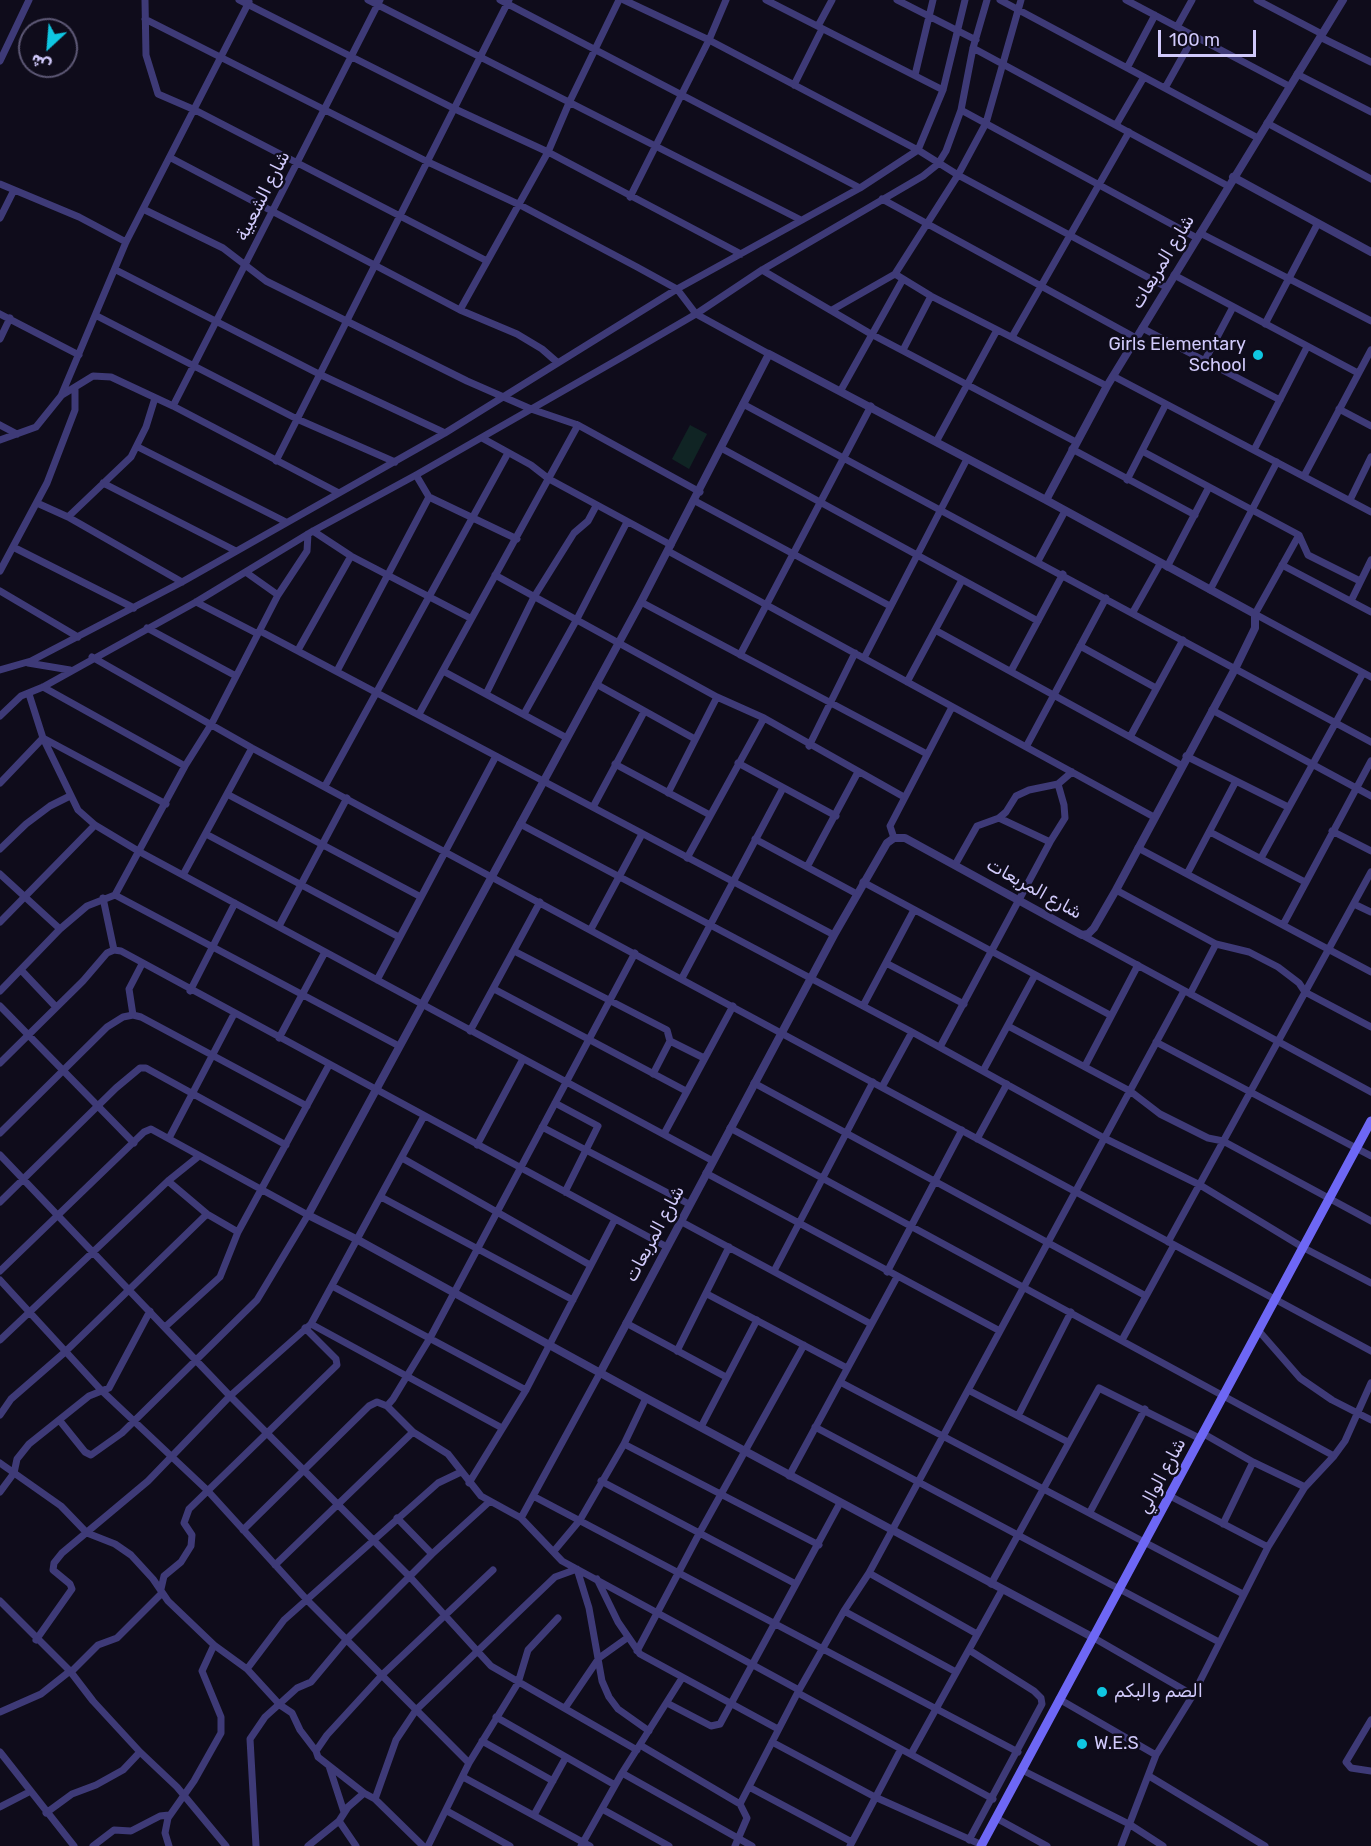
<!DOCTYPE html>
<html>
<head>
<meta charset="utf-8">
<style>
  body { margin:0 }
  #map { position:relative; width:1371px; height:1846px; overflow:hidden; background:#0f0c1b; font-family:Rubik,Vazirmatn,sans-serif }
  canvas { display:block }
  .north { position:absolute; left:18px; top:18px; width:60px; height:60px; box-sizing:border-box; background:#0f0c1b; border:2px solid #5d5875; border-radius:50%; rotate:206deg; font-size:16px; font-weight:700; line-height:24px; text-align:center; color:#d1cafb }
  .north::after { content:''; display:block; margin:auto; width:21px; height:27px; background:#0fc7e2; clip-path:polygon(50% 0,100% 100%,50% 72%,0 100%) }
  .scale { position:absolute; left:1158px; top:30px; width:98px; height:27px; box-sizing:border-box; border:3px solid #d1cafb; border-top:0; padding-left:8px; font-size:18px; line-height:21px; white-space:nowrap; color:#d1cafb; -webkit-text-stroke:4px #0f0c1b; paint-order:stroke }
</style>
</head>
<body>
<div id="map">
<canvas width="1371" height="1846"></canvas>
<div class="north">ش</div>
<div class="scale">100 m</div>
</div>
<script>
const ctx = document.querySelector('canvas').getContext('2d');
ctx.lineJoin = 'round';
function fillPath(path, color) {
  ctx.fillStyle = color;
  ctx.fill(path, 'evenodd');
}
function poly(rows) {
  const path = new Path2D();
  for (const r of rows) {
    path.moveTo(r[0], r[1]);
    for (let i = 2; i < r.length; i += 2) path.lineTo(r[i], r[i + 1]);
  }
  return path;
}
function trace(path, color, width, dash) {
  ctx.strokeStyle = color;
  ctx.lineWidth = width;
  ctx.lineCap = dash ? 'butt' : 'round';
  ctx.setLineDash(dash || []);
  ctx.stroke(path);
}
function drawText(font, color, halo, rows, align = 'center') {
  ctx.font = font + ' Rubik,Vazirmatn,sans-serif';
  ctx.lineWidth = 5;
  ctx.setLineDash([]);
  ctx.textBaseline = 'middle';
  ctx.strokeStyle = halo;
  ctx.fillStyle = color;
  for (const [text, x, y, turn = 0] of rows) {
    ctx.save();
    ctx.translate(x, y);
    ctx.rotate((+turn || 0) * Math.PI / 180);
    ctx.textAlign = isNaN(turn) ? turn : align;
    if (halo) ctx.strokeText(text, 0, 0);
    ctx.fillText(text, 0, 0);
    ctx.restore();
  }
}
fillPath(poly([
  [690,425,707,434,689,469,672,459]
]), '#102424');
trace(poly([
  [145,0,146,55,158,94,195,110,487,261],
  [239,0,455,109,548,152,741,254],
  [368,0,801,220],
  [500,0,860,188],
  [624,0,709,40,918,150,958,175,1166,287],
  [766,0,943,90],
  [897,0,976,40],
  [1000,0,1258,138],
  [1126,0,1289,86],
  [1257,0,1322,34],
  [145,19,428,162,520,205,637,267,677,289,696,314,769,354],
  [818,26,832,0],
  [1177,27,1192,0],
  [1320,37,1371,62],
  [973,48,1228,186],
  [0,61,29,0],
  [1127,68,1155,15],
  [1297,74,1371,112],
  [915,75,933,0],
  [794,85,822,29],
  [1165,88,1194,36],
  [961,110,1197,238],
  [1267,123,1371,179],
  [1116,125,1144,77],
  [171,158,460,310,517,334,542,349,558,363],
  [0,184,79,217,126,242],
  [630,197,709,40,726,0],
  [882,199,1136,338],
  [143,209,223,248,266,281,467,381,531,409,578,425,700,492],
  [0,218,14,190],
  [1200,233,1371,321],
  [116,270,319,374,445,433],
  [762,270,871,334,1076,442],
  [895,274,931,296,1107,386],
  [1174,275,1358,373],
  [460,310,548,152,569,103,619,0],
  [832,310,895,274,958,175,986,123,1021,0],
  [0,314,79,355],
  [97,316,297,419,395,462],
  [1265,324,1318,223],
  [1142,328,1280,400],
  [1012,337,1129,132],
  [0,339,10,318],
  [903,350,931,296],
  [1205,360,1233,307],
  [1113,376,1371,512],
  [841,390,903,279],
  [62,395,93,376,111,377,173,406,339,493],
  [155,398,146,427,131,457,68,517,182,582],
  [743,404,1371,742],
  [173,406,380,0],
  [1339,409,1371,426],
  [0,425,17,434],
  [482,438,531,465,549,479,671,545],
  [0,440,36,427,61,396,126,242,249,2],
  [936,442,997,330],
  [138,447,286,522],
  [721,448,1038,621],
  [1072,449,1195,515],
  [1254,450,1307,347],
  [1142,451,1299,535,1308,555,1360,581],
  [276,461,509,0],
  [416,475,429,497,517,539],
  [1304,476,1371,350],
  [1127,480,1166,404],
  [103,483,236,551],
  [1350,500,1371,457],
  [695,501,890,606],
  [37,503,68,517],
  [313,531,351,556,470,618],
  [1299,535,1255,614,1371,677],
  [15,548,134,608],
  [668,551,1154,817],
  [1038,561,1065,511],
  [1282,565,1371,612],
  [1167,567,1209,487],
  [0,571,47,483,75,410,75,388],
  [247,573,278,595],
  [495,575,717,697,764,718,904,797],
  [1210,590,1277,462],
  [0,591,78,637],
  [1351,601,1371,560],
  [196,602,258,634],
  [641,602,927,754],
  [1133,612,1160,564],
  [147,628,236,676],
  [935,630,1181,765],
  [260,631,834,935],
  [1080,646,1156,688],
  [298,650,351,556],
  [740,655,871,406],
  [92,657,252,748,1371,1351],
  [864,658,967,459],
  [28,663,70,670],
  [0,670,31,661,182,582,445,433,677,289,860,188,918,150,943,90,965,0],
  [337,671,429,497],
  [443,671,567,738],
  [1011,671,1063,574],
  [907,682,962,580],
  [596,684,695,739],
  [43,687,185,766],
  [486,694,534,597,574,533,588,521,596,506],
  [1212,710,1371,796],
  [419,714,578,425],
  [524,714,577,619,627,522],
  [0,716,21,696,43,687,196,602,313,531,416,475,624,356,696,314,762,270,923,176,938,164,946,151,961,110,973,48,987,0],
  [1130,737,1183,640],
  [809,746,855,653],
  [1026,747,1106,598],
  [1186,756,1288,807],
  [738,763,836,816],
  [615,764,710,815],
  [0,783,43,738,29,694],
  [325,786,508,453],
  [668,793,717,697],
  [227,794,421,897],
  [166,804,43,738,78,810,95,825,140,852,713,1161],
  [593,807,644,712],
  [999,818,1050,842,1065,818,1064,805,1058,784],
  [520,824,912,1032,1104,1138,1200,1185,1304,1248,1371,1283],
  [1332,831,1371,851],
  [1210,832,1305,882],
  [206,834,399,937],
  [894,838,890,826,952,707],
  [755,839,857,894],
  [1138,848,1371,972],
  [0,849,26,824,50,806,70,796],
  [687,858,764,718],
  [1261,858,1363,673],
  [955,865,977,826,999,818,1006,812,1016,796,1029,790,1058,784,1072,772],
  [807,867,858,772],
  [0,874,60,929],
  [1187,874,1236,781],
  [183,875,252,748],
  [863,882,1110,1015],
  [1116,890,1216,944,1249,952,1278,967,1299,983,1305,992,1371,1027],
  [115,895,185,766,212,723,278,595,307,551,308,534],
  [103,898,114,950],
  [1354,904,1371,912],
  [0,922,95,825],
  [1283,925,1371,761],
  [279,926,347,798],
  [591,929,642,834],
  [1082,935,1371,1092],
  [514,951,667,1030,670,1041,653,1074],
  [886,963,964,1004],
  [21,970,56,1007],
  [682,978,783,788],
  [377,980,496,756],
  [494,989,686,1091],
  [0,991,60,929,87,906,115,895,399,1046],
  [190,991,235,903],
  [1190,994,1216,944],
  [0,1006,134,1143],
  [863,1006,914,910],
  [133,1015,129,989,142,964],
  [1008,1026,1130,1091,1160,1114,1208,1138,1223,1141,1371,1221],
  [470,1031,540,902],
  [279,1038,325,952],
  [670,1041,704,1058],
  [1156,1042,1371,1156],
  [940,1047,1050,842],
  [0,1063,83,981,107,953,114,950,121,951,667,1247],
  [1085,1066,1138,965],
  [983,1071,1035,975],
  [754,1083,1146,1296],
  [882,1087,912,1032],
  [555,1103,598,1126,565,1192],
  [542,1127,689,1204],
  [730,1128,1334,1456],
  [0,1133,107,1027,123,1017,133,1015,141,1017,307,1106],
  [664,1134,733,1006],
  [169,1138,234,1014],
  [977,1139,1007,1084],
  [477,1145,523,1059],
  [0,1155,230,1396,410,1577,491,1666,637,1750],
  [402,1158,590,1265],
  [706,1173,1000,1331],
  [168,1181,207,1214,238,1232],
  [381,1197,573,1300],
  [0,1202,116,1088,140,1068,146,1068,286,1145],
  [680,1221,871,1324],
  [1168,1242,1371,872],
  [0,1271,144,1132,151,1129,308,1215,257,1300,122,1433,91,1455,85,1452,60,1421],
  [774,1271,873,1082],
  [887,1272,962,1130],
  [0,1280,101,1390,207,1490,308,1601,469,1763,428,1846],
  [332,1286,526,1390],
  [707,1294,847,1368],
  [626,1323,726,1377],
  [311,1324,502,1428],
  [165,1327,220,1277,238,1232,329,1065],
  [1258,1330,1300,1378,1332,1400,1371,1420],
  [0,1340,168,1181,199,1156],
  [1122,1340,1174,1245],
  [677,1351,729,1247],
  [840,1382,1243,1594],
  [968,1390,1068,1442],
  [387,1406,413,1432,448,1454,481,1496,521,1518,562,1561,799,1690],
  [0,1415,11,1399,65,1352,207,1214],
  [1018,1416,1071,1312],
  [701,1427,757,1320],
  [815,1427,1219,1642],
  [1204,1434,1253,1462,1305,1487],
  [624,1444,819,1545],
  [0,1463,61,1506,87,1533,115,1544,131,1555,153,1579,168,1601,214,1645,247,1669,280,1705,292,1713,300,1730,316,1751],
  [789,1476,897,1277],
  [601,1481,794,1583],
  [469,1483,526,1390,615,1219],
  [0,1492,14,1473,17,1459,29,1444,89,1396,109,1388,150,1311],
  [533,1496,1018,1752],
  [1170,1496,1268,1547],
  [1090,1512,1145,1409],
  [397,1518,432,1554],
  [521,1518,600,1373],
  [1223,1524,1253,1462],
  [243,1530,369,1406,377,1402,387,1406,393,1399,430,1338,635,953],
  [554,1551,580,1520,624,1444,646,1398],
  [275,1565,413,1432],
  [577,1569,589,1608,602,1681,609,1697,618,1709,649,1731],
  [869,1573,977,1634],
  [597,1579,618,1622,640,1654,778,1729],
  [991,1584,1099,1388,1201,1439],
  [161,1589,164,1576,181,1562,191,1546,192,1535,184,1523,189,1509,337,1365,336,1359,305,1328],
  [0,1601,70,1671,93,1701,140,1752,177,1787,226,1846],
  [844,1611,956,1672],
  [1094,1638,1193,1695],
  [36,1640,72,1589,70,1584,53,1570,54,1563,62,1553,148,1481,230,1396,311,1324,424,1116],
  [969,1650,1034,1691,1041,1698,1042,1704,969,1840],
  [637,1651,700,1532,804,1345],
  [247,1669,284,1620,438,1483,461,1472],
  [71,1672,98,1645,117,1638,162,1593],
  [798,1693,993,1799],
  [1059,1699,1156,1755],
  [667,1703,711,1726,720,1724,840,1503],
  [565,1708,599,1658,627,1638],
  [0,1712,41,1694,70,1671],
  [496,1717,615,1785],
  [1371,1720,1346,1762,1351,1768,1371,1771],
  [482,1741,553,1781],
  [772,1742,875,1797,982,1845],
  [640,1745,740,1804,747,1818,735,1846],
  [0,1752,74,1846],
  [911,1754,1002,1590],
  [469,1763,518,1683,528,1650,558,1618],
  [329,1766,344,1812],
  [1022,1770,1129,1824,1163,1846],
  [622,1773,752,1846],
  [1149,1776,1265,1846],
  [463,1777,590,1846],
  [749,1787,852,1842],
  [364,1793,318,1757,316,1751,327,1735,383,1674,493,1570],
  [375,1799,396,1740,416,1710,555,1577,577,1569],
  [740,1804,799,1690,844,1611,869,1573,1184,991],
  [0,1807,29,1792],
  [602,1809,669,1846],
  [447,1811,510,1846],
  [46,1813,72,1794,96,1785,123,1770,140,1752],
  [534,1815,566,1757],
  [996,1818,1047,1846],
  [339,1821,356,1846],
  [93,1846,114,1830,131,1831,160,1816,169,1815],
  [169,1846,165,1833,168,1818,194,1781,221,1733,221,1717,202,1671,214,1645],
  [256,1846,250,1739,265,1717,297,1688,311,1682,347,1639,432,1554,489,1502],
  [308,1846,339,1821,348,1807,364,1793,375,1799,423,1846],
  [581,1846,622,1773,682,1678],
  [850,1846,901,1749],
  [1121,1846,1156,1755,1193,1695,1268,1547,1305,1487,1334,1456,1345,1441,1371,1383]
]), '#3e3a77', 7);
trace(poly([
  [1233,177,1371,252],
  [1046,500,769,354,641,602,308,1215,358,1240,646,1398,1094,1638],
  [600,1373,834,935,887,843,894,838,905,838,1082,935,1088,934,1094,928,1116,890,1236,667,1255,628,1255,614,1046,500,1107,386,1343,0]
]), '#3e3a77', 8);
trace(poly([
  [981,1846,1371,1121]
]), '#6e67f5', 9);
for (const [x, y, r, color] of [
  [1258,355,6,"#0fc7e2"],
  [1102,1692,6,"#0fc7e2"],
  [1082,1744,6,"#0fc7e2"]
]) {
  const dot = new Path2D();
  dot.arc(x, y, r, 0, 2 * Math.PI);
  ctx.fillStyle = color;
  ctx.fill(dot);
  trace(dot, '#0f0c1b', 2);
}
drawText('18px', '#d1cafb', '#0f0c1b', [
  ["شارع الشعبية",263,196,-63],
  ["شارع المربعات",1163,262,-59],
  ["شارع المربعات",1034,889,29],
  ["شارع المربعات",655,1234,-62],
  ["شارع الوالي",1162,1476,-62]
]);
drawText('18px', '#d1cafb', '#0f0c1b', [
  ["Girls Elementary",1246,345,"right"],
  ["School",1246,366,"right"],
  ["الصم والبكم",1114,1692],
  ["W.E.S",1094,1744]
], 'left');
</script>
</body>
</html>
